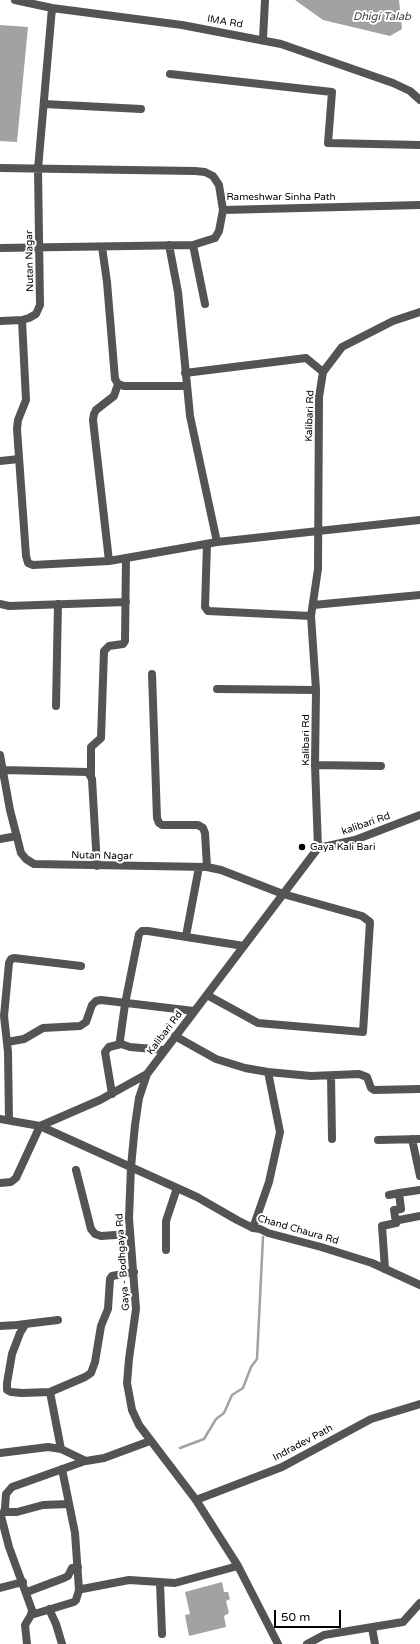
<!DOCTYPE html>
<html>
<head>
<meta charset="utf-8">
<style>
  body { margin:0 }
  #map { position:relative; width:420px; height:1644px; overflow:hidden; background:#fff; font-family:"Varela Round",sans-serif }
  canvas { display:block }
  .scale { position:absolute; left:274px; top:1610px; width:67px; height:18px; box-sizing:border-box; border:2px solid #000; border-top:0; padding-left:5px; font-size:12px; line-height:14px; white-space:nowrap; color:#000; -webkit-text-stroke:3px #fff; paint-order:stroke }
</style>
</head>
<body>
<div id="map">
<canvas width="420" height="1644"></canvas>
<div class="scale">50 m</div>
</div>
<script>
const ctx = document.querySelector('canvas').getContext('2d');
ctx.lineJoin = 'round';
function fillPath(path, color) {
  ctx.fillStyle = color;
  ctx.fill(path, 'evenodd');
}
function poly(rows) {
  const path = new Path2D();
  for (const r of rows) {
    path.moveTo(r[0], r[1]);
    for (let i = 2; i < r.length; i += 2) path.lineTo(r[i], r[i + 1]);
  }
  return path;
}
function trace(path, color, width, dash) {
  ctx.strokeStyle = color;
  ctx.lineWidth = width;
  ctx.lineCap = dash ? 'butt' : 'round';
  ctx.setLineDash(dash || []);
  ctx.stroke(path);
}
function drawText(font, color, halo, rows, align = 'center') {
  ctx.font = font + ' "Varela Round",sans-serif';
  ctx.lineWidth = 4;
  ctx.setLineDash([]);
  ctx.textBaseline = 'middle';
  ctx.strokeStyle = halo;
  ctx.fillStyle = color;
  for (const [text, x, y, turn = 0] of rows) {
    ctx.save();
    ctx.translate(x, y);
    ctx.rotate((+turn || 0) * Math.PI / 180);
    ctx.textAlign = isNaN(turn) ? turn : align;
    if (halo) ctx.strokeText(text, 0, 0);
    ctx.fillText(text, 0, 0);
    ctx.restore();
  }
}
fillPath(poly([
  [295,0,399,0,402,29,390,36,323,20],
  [0,25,28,27,17,142,0,141],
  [222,1582,224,1592,228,1592,230,1599,226,1601,229,1613,224,1616,226,1627,189,1636,185,1615,190,1614,185,1592]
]), '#a2a2a2');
trace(poly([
  [180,1448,204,1439,216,1419,224,1413,232,1395,243,1388,251,1367,257,1359,263,1237]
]), '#a2a2a2', 2.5);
trace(poly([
  [15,0,52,8,182,25,281,44,393,83,410,91,420,100],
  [263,39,265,0],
  [170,74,332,92,328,143,420,145],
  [44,104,141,109],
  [0,168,195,171,205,172,213,176,219,185,223,210,420,205],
  [169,245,178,292,190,416,217,542],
  [193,245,205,304],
  [102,247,107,282,115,379,118,384,124,386,187,386],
  [0,248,193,245,215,238,219,231,223,210],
  [22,320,26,400,18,420,17,429,26,556,28,563,33,565,109,561,93,420,94,414,96,410,114,396,118,384],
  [0,321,22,320,29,318,36,314,40,305,38,169,52,8],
  [185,373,306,358,323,372],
  [0,461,19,459],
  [207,544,205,607,208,611,311,616],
  [109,561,217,542,420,520],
  [0,604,9,606,126,602],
  [313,605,420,595],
  [152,674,157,818,159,823,162,825,198,825,203,828,205,833,207,867],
  [217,689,316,690],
  [56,706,58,604],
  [0,755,10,810,21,853,26,859,34,864,207,867,221,870,283,894,362,916,370,922,363,1032,258,1023,207,995],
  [315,765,381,766],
  [2,770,88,772,92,779,97,866],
  [91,775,91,747,101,738,104,651,109,646,123,644,125,641,126,558],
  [0,839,17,836],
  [318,848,355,840,420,815],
  [186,936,199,867],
  [175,1036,216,1059,245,1068,268,1072,311,1076,359,1074,367,1077,371,1088,374,1090,420,1089],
  [7,1042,24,1039,43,1028,80,1026,86,1022,92,1005,96,1001,101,1000,194,1011],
  [165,1050,130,1047,121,1044,120,1040,125,1004,139,934,142,931,148,931,244,946],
  [331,1076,332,1139],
  [112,1094,105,1052,109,1047,121,1044],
  [9,1120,8,1052,4,1016,9,963,11,959,14,958,81,966],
  [412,1139,420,1176],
  [378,1140,420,1139],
  [76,1170,91,1229,95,1234,101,1236,130,1234],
  [0,1183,11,1182,16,1178,40,1126,100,1100,147,1074],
  [389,1195,399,1193],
  [396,1223,394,1210,401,1209,399,1193,420,1190],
  [396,1223,399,1220,420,1216],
  [253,1228,269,1182,280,1132,268,1072],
  [166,1250,166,1221,177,1188],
  [385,1269,382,1226,396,1223],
  [25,1325,20,1333,12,1354,7,1383,7,1390,11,1392,22,1393,50,1392,85,1377,91,1373,95,1362,101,1326,108,1309,110,1279,112,1276,134,1272],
  [0,1326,17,1325,58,1320],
  [50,1392,61,1449],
  [0,1453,48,1447,61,1449,86,1461,104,1458,150,1441],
  [62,1469,75,1533,79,1590],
  [196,1500,282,1467,371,1419,420,1404],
  [4,1512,17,1512,43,1505,69,1504],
  [0,1516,4,1512,5,1508,6,1494,12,1487,85,1461],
  [1,1516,9,1547,32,1610,31,1615,25,1625,27,1644],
  [160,1583,162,1634],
  [0,1588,23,1582],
  [27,1592,64,1578,68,1576,72,1568,78,1567],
  [49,1609,56,1624,62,1644],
  [31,1615,74,1602,76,1600,79,1590,82,1589,129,1580,175,1583,238,1566],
  [372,1628,375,1644],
  [278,1644,238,1566,196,1500,139,1425,132,1410,127,1383,129,1359,136,1309,129,1218,131,1167,135,1125,139,1098,147,1074,318,848,315,765,316,690,311,616,318,569,319,397,323,372,342,347,393,321,420,312],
  [307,1644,324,1635,403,1622,420,1603]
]), '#545454', 8);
trace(poly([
  [0,1119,40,1126,197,1197,237,1220,253,1228,260,1229,268,1233,321,1247,372,1263,420,1285]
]), '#545454', 8);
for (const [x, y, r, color] of [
  [302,847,4,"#000"]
]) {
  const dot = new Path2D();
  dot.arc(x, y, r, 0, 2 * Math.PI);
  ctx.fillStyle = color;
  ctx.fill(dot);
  trace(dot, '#fff', 1.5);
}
drawText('10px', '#000', '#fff', [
  ["IMA Rd",225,22,10],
  ["Rameshwar Sinha Path",281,197],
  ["Nutan Nagar",30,261,-91],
  ["Kalibari Rd",310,416,-88],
  ["Kalibari Rd",306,740,-90],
  ["kalibari Rd",366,824,-19],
  ["Nutan Nagar",102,856,1],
  ["Kalibari Rd",165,1033,-53],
  ["Chand Chaura Rd",298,1230,16],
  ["Gaya - Bodhgaya Rd",123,1262,-94],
  ["Indradev Path",303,1443,-28]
]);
drawText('10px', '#000', '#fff', [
  ["Gaya Kali Bari",310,847]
], 'left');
drawText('italic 11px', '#434343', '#fff', [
  ["Dhigi Talab",382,17]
]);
</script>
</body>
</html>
